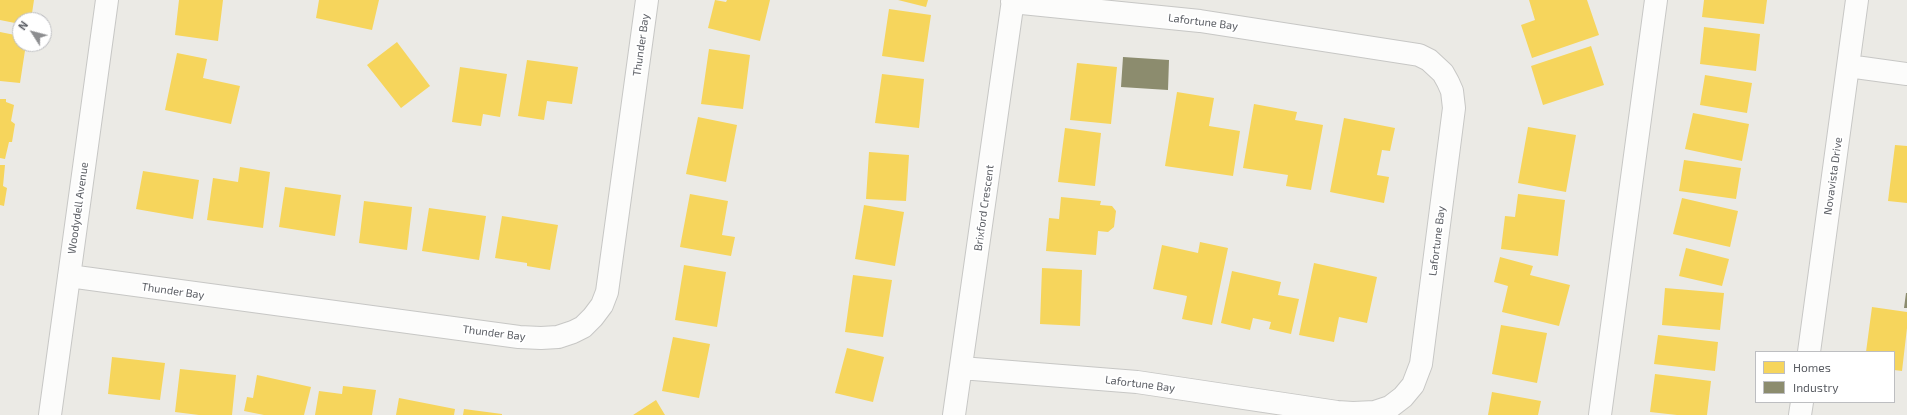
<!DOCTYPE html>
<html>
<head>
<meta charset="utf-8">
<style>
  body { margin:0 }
  #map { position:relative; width:1907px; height:415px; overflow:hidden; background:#ebeae5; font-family:"Exo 2",sans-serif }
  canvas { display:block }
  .legend { position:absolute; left:1755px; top:351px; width:140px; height:52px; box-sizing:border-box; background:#fff; border:1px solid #bdbec1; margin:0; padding:5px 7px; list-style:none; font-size:12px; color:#5a5d63 }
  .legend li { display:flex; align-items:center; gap:8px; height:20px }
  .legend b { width:20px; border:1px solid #bdbec1 }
  .north { position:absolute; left:12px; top:12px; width:40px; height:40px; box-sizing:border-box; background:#fff; border:1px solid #bdbec1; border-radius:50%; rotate:306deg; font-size:11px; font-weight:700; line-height:16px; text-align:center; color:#5a5d63 }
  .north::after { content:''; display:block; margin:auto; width:14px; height:18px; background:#8d8e90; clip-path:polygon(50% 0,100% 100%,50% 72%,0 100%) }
</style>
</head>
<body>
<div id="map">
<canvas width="1907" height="415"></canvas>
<ul class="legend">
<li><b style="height:11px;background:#f6d55c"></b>Homes</li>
<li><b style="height:11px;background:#8c8c6e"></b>Industry</li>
</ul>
<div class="north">N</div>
</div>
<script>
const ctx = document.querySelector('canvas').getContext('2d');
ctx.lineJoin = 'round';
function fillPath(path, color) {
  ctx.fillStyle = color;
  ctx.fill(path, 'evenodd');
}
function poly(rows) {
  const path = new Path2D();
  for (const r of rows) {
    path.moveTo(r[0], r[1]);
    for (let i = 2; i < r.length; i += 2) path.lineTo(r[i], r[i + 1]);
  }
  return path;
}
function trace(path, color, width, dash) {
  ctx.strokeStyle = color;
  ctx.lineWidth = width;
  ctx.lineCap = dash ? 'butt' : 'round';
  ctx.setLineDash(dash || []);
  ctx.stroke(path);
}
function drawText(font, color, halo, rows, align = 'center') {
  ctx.font = font + ' "Exo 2",sans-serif';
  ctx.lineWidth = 4;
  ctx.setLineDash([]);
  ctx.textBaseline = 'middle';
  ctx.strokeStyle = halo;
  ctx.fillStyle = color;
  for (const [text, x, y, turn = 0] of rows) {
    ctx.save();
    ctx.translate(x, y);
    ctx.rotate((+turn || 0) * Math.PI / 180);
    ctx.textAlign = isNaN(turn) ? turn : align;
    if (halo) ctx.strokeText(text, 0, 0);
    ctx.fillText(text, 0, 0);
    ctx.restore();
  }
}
fillPath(poly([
  [0,0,34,0,31,20,20,20,20,24,0,20],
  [179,0,223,0,218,41,175,35],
  [319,0,379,0,372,30,316,18],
  [715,0,726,2,727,0,770,0,760,41,708,28],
  [898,0,928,0,926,7],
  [1529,0,1587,0,1599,35,1532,58,1521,25,1535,20],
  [1704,0,1767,0,1764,24,1702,17],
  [889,9,931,15,924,62,882,56],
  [1704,27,1760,34,1756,71,1700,64],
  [0,32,20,36,20,44,26,44,20,83,0,81],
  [397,42,430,86,401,108,367,65],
  [1591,46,1604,85,1543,105,1531,66],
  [709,49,750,55,743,109,701,104],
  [177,53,207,59,203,78,240,86,231,124,165,110],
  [527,60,578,67,572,104,547,101,544,120,518,116],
  [1077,63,1117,67,1111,124,1070,120],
  [460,67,507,74,500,117,483,114,481,126,452,122],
  [882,74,924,79,919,128,875,123],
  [1705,75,1752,83,1747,113,1700,105],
  [1177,92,1214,98,1209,126,1240,131,1233,176,1165,166],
  [0,99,6,99,6,102,14,105,11,121,15,124,12,142,9,142,5,159,0,158],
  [1254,104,1297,112,1295,120,1323,125,1311,190,1286,186,1288,175,1243,168],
  [1693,113,1749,124,1742,161,1685,149],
  [698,117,737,125,726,182,686,174],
  [1344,118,1395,128,1390,151,1382,150,1377,175,1389,177,1384,203,1330,192],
  [1528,127,1576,135,1566,192,1518,183],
  [1065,128,1101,133,1095,186,1058,182],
  [1895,145,1907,146,1907,203,1888,201],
  [869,152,909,155,906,201,866,199],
  [1684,160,1741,168,1736,199,1679,191],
  [0,165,5,165,3,186,7,188,4,206,0,205],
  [240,167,270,172,263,228,207,220,213,178,238,182],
  [143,171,199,180,193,219,136,209],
  [285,187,341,195,335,236,279,227],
  [690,194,728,201,722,235,735,237,731,256,680,247],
  [1518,194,1565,200,1558,256,1501,249,1505,216,1515,217],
  [1061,197,1101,201,1100,205,1112,206,1116,211,1114,227,1108,232,1098,231,1096,255,1046,251,1049,218,1059,219],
  [1682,198,1738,211,1730,247,1673,234],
  [364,201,412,207,407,250,359,243],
  [864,205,904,212,895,266,855,259],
  [429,208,486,216,479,260,422,251],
  [502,216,558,225,550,270,527,266,527,263,495,258],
  [1200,242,1228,248,1212,325,1182,319,1187,296,1153,289,1162,245,1198,253],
  [1686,248,1729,259,1722,286,1679,276],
  [1500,257,1533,266,1530,275,1570,285,1559,326,1502,312,1508,286,1494,282],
  [1314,263,1377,277,1367,323,1339,317,1334,342,1299,335],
  [684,265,726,272,717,327,675,320],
  [1042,268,1082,270,1080,326,1040,324],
  [1232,271,1281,282,1278,295,1299,299,1291,334,1269,329,1271,322,1253,318,1250,330,1221,323],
  [853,275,892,280,883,337,845,332],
  [1665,288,1724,293,1720,330,1662,325],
  [1872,307,1907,312,1907,328,1902,371,1894,370,1894,352,1866,352],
  [1501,325,1547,333,1537,383,1492,374],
  [1658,335,1718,342,1715,371,1654,364],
  [673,337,710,344,699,398,662,391],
  [847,348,884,357,873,402,835,393],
  [112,357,165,363,160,400,108,394],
  [180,369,236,375,232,415,199,415,175,412],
  [1655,374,1711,381,1707,415,1677,415,1650,412],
  [257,375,311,387,304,415,264,415,244,411,247,397,253,398],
  [343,386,376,390,372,415,315,415,319,391,342,394],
  [1492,392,1541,401,1538,415,1488,415],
  [399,398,455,409,454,415,396,415],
  [656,400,665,415,633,415],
  [464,409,502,414,502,415,463,415]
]), '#f6d55c');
fillPath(poly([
  [1123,57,1169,60,1168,90,1121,87],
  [1906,293,1907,293,1907,308,1904,308]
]), '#8c8c6e');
const minor = poly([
  [1848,66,1907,74],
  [69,276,519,337,541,338,558,337,573,332,583,327,593,317,602,305,607,292,647,0],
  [1809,352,1857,0],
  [961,368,1137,382,1337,412,1353,413,1375,412,1390,407,1403,397,1413,385,1421,364,1454,108,1452,91,1448,82,1443,73,1429,60,1419,55,1200,21,1012,2],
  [50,415,107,0],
  [954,415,1013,0],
  [1600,415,1656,0],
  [1800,415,1802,402]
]);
trace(minor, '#c7c7c5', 24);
trace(minor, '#fcfcfb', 22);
drawText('11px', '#5a5d63', '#fff', [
  ["Lafortune Bay",1203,22,7],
  ["Thunder Bay",641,45,-82],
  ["Novavista Drive",1833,176,-82],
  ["Woodydell Avenue",78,208,-82],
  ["Brixford Crescent",984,208,-82],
  ["Lafortune Bay",1437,241,-83],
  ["Thunder Bay",173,291,8],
  ["Thunder Bay",494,333,7],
  ["Lafortune Bay",1140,384,7]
]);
</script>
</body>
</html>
